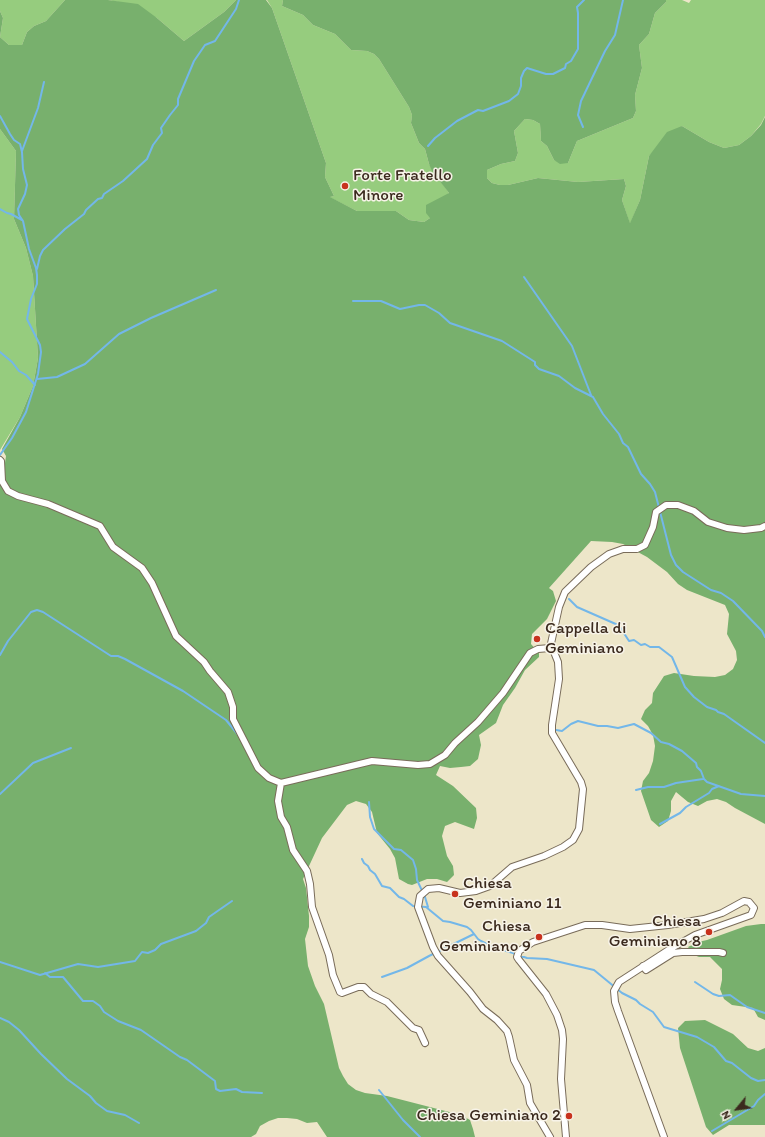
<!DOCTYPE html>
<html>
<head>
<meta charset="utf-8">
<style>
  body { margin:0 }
  #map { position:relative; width:765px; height:1137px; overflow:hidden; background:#ede6c9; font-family:Itim,sans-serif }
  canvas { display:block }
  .north { position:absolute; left:717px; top:1089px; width:40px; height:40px; -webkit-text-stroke:3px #f7f3e8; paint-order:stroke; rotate:241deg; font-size:11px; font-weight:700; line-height:16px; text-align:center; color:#3b2a1e }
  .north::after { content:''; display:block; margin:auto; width:14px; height:18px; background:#3b2a1e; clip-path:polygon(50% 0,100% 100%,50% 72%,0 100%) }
</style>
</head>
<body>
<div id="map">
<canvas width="765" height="1137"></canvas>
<div class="north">N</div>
</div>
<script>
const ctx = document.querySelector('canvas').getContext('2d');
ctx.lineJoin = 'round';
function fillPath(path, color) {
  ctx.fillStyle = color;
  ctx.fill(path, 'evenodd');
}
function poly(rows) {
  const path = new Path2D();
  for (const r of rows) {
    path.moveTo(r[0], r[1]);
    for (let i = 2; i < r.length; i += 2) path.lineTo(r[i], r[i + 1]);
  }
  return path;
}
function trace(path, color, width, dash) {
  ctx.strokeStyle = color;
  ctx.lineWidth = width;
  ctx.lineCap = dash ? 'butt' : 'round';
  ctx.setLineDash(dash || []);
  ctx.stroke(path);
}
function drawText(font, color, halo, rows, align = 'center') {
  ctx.font = font + ' Itim,sans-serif';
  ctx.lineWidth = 3;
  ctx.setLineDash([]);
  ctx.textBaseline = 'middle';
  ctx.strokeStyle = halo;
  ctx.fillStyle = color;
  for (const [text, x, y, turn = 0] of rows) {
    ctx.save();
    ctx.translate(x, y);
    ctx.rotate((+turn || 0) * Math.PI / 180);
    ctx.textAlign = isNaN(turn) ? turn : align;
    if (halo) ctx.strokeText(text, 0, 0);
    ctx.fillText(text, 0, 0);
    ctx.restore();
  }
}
fillPath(poly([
  [0,0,65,0,46,21,34,26,27,32,22,45,9,45,0,37,3,18,0,11],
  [108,0,236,0,224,12,184,41,157,18,118,2],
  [267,0,283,0,282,6,303,15,313,25,335,34,351,50,367,51,374,54,379,59,409,107,412,115,411,123,419,143,425,149,429,164,449,193,430,218,424,222,409,220,396,211,357,211,329,197,334,196,325,177,326,163,272,8],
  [666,0,682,0,689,3,691,0,765,0,765,116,761,124,751,136,739,145,724,148,709,142,682,126,649,156,640,200,630,224,622,200,626,186,624,179,578,182,538,178,508,185,500,185,492,183,487,178,487,170,501,164,515,161,518,153,514,131,525,119,533,120,540,124,541,141,547,146,554,160,568,163,577,141,633,118,636,111,635,95,642,68,639,45,649,34,655,13,666,2],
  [0,129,16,151,14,219,26,248,33,276,38,358,33,386,20,417,0,450]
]), '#96cc7e');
fillPath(poly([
  [65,0,108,0,138,4,157,18,184,41,224,12,236,0,266,0,272,8,326,163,325,177,334,196,330,197,357,211,396,211,409,220,424,222,430,218,426,213,426,205,449,193,432,171,429,164,425,149,419,143,411,123,412,115,409,107,379,59,374,54,367,51,351,50,335,34,313,25,303,15,282,6,283,0,666,0,666,2,655,13,649,34,639,45,642,68,635,95,636,111,633,118,577,141,568,163,560,164,554,160,547,146,541,141,540,124,533,120,525,119,514,131,518,153,515,161,501,164,487,170,487,178,492,183,500,185,508,185,538,178,578,182,624,179,626,186,622,200,630,223,640,200,649,156,667,132,682,126,709,142,724,148,739,145,751,136,761,125,765,117,765,824,735,808,726,802,717,799,707,801,698,806,688,802,676,792,671,801,671,811,668,821,659,827,651,820,641,791,643,781,649,773,653,761,655,746,653,735,648,726,641,719,645,710,652,703,653,693,664,676,674,673,694,676,715,677,725,675,733,669,737,660,736,651,727,634,729,614,725,605,687,590,678,584,667,572,647,557,623,544,612,542,591,541,549,588,553,591,556,601,547,619,532,634,531,644,539,653,539,657,525,670,515,688,503,705,496,723,479,735,481,745,478,759,470,766,461,767,450,768,440,766,436,775,453,786,476,808,477,818,474,829,455,822,445,826,442,836,447,856,453,866,454,875,447,882,437,879,427,879,412,885,408,884,399,879,395,858,390,849,377,833,372,812,366,804,356,801,347,805,322,838,303,879,306,888,309,916,309,927,305,939,308,966,315,986,324,1004,339,1068,343,1076,348,1084,356,1090,365,1093,387,1096,461,1115,470,1120,473,1129,475,1137,327,1137,317,1122,307,1123,297,1119,287,1118,278,1118,269,1121,260,1126,256,1134,251,1137,0,1137,0,468,5,463,6,456,2,449,20,417,33,386,38,358,33,276,26,248,14,219,16,151,0,129,0,11,3,18,0,37,9,45,22,45,27,32,34,26,46,21],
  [761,924,765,924,765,1020,758,1017,753,1008,732,1005,724,999,720,989,722,980,722,969,710,957,699,957,694,955,688,947,698,942,707,940,746,926],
  [705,1020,733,1034,748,1048,758,1051,765,1048,765,1125,729,1125,713,1135,706,1127,680,1048,678,1028,685,1021]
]), '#78b06d');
trace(poly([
  [0,116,10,134,14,140,20,144,22,152,23,169,27,185,25,194,18,209,19,215,23,221,29,249,36,268,37,275,37,284,31,299,27,319,40,345,41,352,38,374,26,412,12,438,0,455],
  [583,127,578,115,581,101,605,51,615,35,623,0],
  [428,146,435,138,457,121,478,110,483,111,509,101,518,94,521,86,521,78,524,71,527,68,546,74,553,74,565,68,566,64,571,61,578,49,578,13,577,7,584,0],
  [22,151,38,108,44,82],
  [0,209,7,213,11,214,22,220],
  [37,269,40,256,43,250,65,229,84,214,86,210,98,199,102,198,104,194,123,181,147,159,153,145,162,133,161,128,170,115,178,105,178,99,194,61,205,45,215,41,236,9,239,0],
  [524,277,572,346,591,395],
  [353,301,381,301,400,309,419,305,425,305,439,313,450,323,502,341,535,362,535,365,539,369,559,376,575,388,593,397,603,414,619,434,623,443,628,447,641,474,650,484,655,492,671,555,676,565,683,572,711,590,721,593,733,601,762,631,765,637],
  [0,352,12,362,19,371,26,375,35,385],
  [37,379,57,377,85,364,119,334,151,318,216,290],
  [569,599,577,607,618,625,620,627,629,641,634,640,641,645,645,644,650,647,659,647,672,657,685,687,694,697,707,707,716,710,718,712,724,714,765,743],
  [0,655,8,641,31,612,37,610,43,612,111,656,118,656,125,659,183,691,226,720,239,736],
  [556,730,562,731,571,724,578,721,598,726,607,726,618,728,634,724,651,733,661,742,669,744,682,751,696,763,697,767,701,771,704,779,707,782,741,794,765,796],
  [636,790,648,787,664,787,676,783,703,779],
  [0,794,33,763,71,748],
  [369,802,370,817,374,829,394,849,401,850,413,860,416,869,417,880,425,897,428,907],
  [660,824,680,813,686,807,709,793,712,789,719,786],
  [362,859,364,863,368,866,370,870,375,874,382,886,390,888,399,897,404,899,413,906,426,907,443,921,450,922,467,927,471,930,478,939,481,941,493,947,513,953,519,957,524,957,527,958,547,959,594,970,622,993,636,1000,640,1004,653,1012,664,1027,697,1037,714,1047,726,1061,732,1063,751,1078,758,1081,765,1080],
  [0,962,40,975,78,964,98,967,135,961,142,952,148,953,155,950,161,944,196,931,206,923,209,917,232,901],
  [45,973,50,977,63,977,83,1001,93,1001,100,1006,104,1012,118,1021,141,1030,180,1057,187,1060,215,1081,216,1089,220,1091,236,1089,242,1092,262,1093],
  [382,977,407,968,429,956,474,934],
  [695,982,713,994,719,996,730,995,747,1007,765,1013],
  [0,1018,9,1022,19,1030,41,1054,67,1079,90,1096,96,1103,107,1111,125,1115,139,1123],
  [379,1090,403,1120,420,1137],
  [712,1131,754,1106,758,1100,765,1094]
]), '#73b7e9', 2);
const minor = poly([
  [0,460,1,461,2,481,8,491,18,496,48,504,100,526,113,547,142,568,152,583,176,636,204,662,210,671,228,692,233,707,233,719,258,768,269,778,281,783,372,761,418,765,430,764,445,755,455,743,478,722,503,693,530,653,538,649,550,648],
  [550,648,554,652,558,662,559,679,552,725,552,733,581,782,583,789,579,829,573,840,563,847,544,856,512,867,490,886,476,891,460,893,439,888,428,889,420,896,418,907,433,947,438,956,470,992,483,1009,497,1020,507,1031,509,1037,514,1060,527,1085,530,1103,550,1137],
  [550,648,559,607,565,592,591,567,609,554,623,549,637,549,645,545,653,527,656,512,666,505,678,505,694,511,708,522,727,528,744,530,761,528,765,526],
  [281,783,278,801,281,817,287,827,293,850,307,871,310,884,312,907,329,955,333,975,340,992,342,993,358,987,364,987,371,994,387,1002,413,1028,419,1030,425,1043],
  [643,966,646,970,673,953,682,952,719,952,723,953],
  [566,1137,561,1079,563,1039,562,1030,557,1015,546,994,519,960,517,957,519,951,533,942,585,925,602,925,630,929,668,925,704,919,722,913,744,901,749,902,754,908,751,915,695,935,670,949,619,982,614,991,615,1002,618,1011,664,1137]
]);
trace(minor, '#796c5a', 8);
trace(minor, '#fff', 6);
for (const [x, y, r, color] of [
  [345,186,4,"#c8321e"],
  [537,639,4,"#c8321e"],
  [455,894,4,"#c8321e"],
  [709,932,4,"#c8321e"],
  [539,937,4,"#c8321e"],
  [569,1116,4,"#c8321e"]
]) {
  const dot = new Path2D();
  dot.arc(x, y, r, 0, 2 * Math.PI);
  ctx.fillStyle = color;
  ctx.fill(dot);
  trace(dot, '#f7f3e8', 1.5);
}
drawText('17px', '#3b2a1e', '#f7f3e8', [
  ["Forte Fratello",353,176],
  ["Minore",353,196],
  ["Cappella di",545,629],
  ["Geminiano",545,649],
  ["Chiesa",463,884],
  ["Geminiano 11",463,904],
  ["Chiesa",701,922,"right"],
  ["Geminiano 8",701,942,"right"],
  ["Chiesa",531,927,"right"],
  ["Geminiano 9",531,947,"right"],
  ["Chiesa Geminiano 2",561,1116,"right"]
], 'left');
</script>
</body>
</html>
